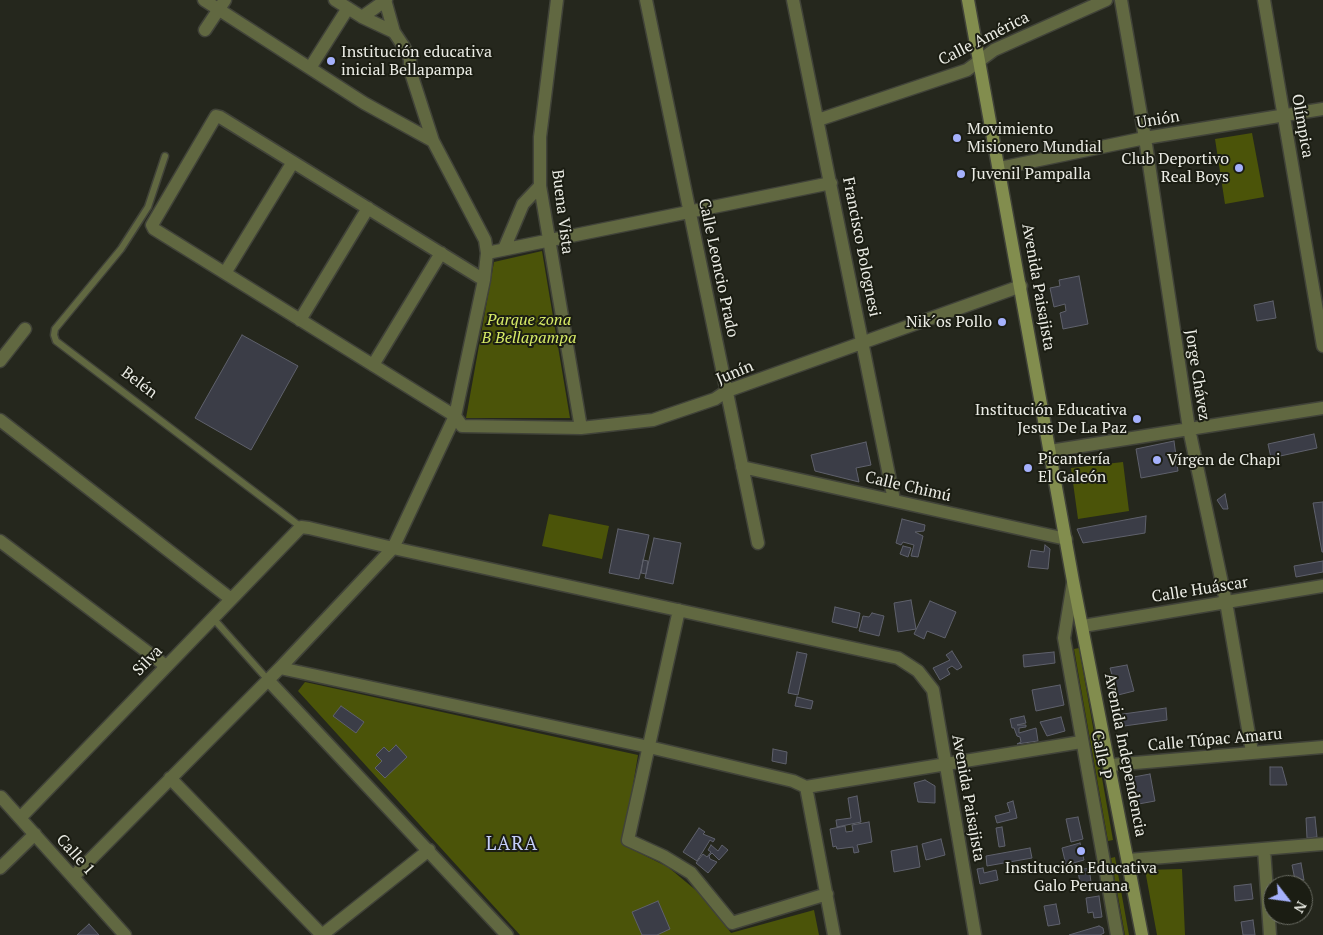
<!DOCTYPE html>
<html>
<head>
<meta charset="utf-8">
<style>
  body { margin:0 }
  #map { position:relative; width:1323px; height:935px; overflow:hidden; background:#25271d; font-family:"PT Serif",serif }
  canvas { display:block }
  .north { position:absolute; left:1263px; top:875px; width:50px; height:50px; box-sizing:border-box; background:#1b1d13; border:1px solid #6e7067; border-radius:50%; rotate:120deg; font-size:14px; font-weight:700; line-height:20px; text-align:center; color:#ebece5 }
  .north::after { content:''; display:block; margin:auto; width:18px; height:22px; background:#a5b1fc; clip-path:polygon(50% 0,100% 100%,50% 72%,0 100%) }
</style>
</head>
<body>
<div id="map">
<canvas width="1323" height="935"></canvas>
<div class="north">N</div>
</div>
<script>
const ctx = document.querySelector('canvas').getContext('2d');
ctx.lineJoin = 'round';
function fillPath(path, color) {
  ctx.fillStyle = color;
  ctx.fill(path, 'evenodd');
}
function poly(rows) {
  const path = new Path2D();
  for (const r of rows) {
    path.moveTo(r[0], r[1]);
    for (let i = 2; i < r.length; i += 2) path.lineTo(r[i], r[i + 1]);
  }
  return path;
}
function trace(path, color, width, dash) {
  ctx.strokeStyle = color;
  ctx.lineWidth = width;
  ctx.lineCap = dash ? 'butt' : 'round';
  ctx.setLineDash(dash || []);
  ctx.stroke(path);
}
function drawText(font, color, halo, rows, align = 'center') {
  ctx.font = font + ' "PT Serif",serif';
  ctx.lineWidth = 4;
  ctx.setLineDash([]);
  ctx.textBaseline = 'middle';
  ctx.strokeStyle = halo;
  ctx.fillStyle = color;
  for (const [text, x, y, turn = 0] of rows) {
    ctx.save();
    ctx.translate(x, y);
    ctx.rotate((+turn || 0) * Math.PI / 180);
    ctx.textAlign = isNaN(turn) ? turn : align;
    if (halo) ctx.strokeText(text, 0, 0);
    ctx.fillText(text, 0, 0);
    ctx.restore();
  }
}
fillPath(poly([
  [1252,133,1264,197,1225,204,1215,139],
  [542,251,570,418,466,418,494,262],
  [1123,462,1129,511,1078,519,1071,468],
  [549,514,609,526,602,559,542,546],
  [1079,648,1113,840,1108,841,1074,649],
  [305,682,638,755,623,845,668,867,704,897,731,933,814,910,819,935,520,935,298,691],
  [1115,857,1129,935,1125,935,1111,858],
  [1182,869,1185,935,1157,935,1145,870]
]), '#4b5409');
const building = poly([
  [1079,276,1088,324,1063,329,1060,313,1066,311,1065,304,1054,307,1050,288,1060,286,1059,280,1079,276],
  [1273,301,1276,318,1257,321,1254,305,1273,301],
  [242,335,298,366,251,450,195,418,242,335],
  [1314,434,1317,448,1271,458,1268,444,1314,434],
  [1174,441,1178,471,1141,478,1136,449,1174,441],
  [866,442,871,465,856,468,859,482,815,471,811,455,866,442],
  [1225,494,1228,509,1223,509,1217,500,1225,494],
  [1323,502,1323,552,1322,552,1313,503,1323,502],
  [1146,516,1145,533,1083,543,1077,529,1146,516],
  [902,519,925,525,924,531,915,532,923,536,918,557,911,556,914,545,903,542,901,545,896,543,902,519],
  [618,529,649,535,639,579,609,573,618,529],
  [654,538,681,543,673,584,645,578,654,538],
  [1045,545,1050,549,1048,569,1028,567,1031,550,1044,552,1045,545],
  [903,546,911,548,908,557,900,554,903,546],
  [643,560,648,561,646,574,641,573,643,560],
  [1323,561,1323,572,1296,577,1294,566,1323,561],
  [911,600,916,629,898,632,894,603,911,600],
  [930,601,956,612,945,638,927,631,924,639,914,634,930,601],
  [835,607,860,613,857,628,832,622,835,607],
  [872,613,884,616,879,636,859,631,863,616,869,617,872,613],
  [952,651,962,667,957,670,952,666,947,669,950,674,940,680,933,668,950,660,946,655,952,651],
  [797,652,807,654,798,695,788,693,797,652],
  [1054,652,1055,663,1024,667,1023,655,1054,652],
  [1127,665,1134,691,1118,695,1110,668,1127,665],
  [1060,685,1064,705,1036,711,1032,690,1060,685],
  [797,697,813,701,811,709,795,706,797,697],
  [341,706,364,722,356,733,333,716,341,706],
  [1166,708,1167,720,1117,727,1116,715,1166,708],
  [1024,716,1026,723,1017,725,1026,725,1026,727,1019,728,1019,733,1036,728,1038,741,1017,744,1021,742,1020,737,1017,736,1014,728,1012,728,1010,719,1024,716],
  [1061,717,1065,731,1047,736,1040,722,1061,717],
  [396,745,407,757,385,778,375,768,382,761,376,755,384,747,389,752,396,745],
  [773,749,787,752,786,764,772,761,773,749],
  [1270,767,1282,767,1287,785,1270,785,1270,767],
  [1150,774,1155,801,1133,805,1128,778,1150,774],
  [925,780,935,786,935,803,918,802,914,783,925,780],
  [857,796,861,822,837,827,836,820,851,818,848,798,857,796],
  [1013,801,1017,818,997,823,995,816,1010,812,1007,803,1013,801],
  [1078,817,1083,839,1071,842,1066,819,1078,817],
  [1315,817,1317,837,1307,838,1306,818,1315,817],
  [869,822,872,842,857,845,859,852,854,853,853,847,837,849,836,846,833,847,830,829,845,826,846,832,853,831,852,825,869,822],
  [1002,827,1005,846,999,847,996,828,1002,827],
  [699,828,705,832,703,834,715,839,713,842,710,840,697,861,683,852,699,828],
  [941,839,945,855,926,860,922,844,941,839],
  [1080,843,1084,860,1066,865,1062,848,1080,843],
  [711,845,718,851,722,845,728,850,719,860,712,853,709,856,710,859,717,862,708,873,696,863,703,854,707,857,711,852,708,850,711,845],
  [917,846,920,867,894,872,891,851,917,846],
  [1030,848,1032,858,987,866,986,856,1030,848],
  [1301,863,1304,880,1295,880,1292,865,1301,863],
  [983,868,984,873,996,870,998,880,980,884,977,869,983,868],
  [1089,868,1092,889,1081,891,1078,870,1089,868],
  [1251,884,1253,899,1235,901,1234,886,1251,884],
  [1099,896,1102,917,1094,918,1093,912,1088,913,1086,898,1099,896],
  [658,901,670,929,657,935,642,935,632,912,658,901],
  [1056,904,1060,924,1048,926,1044,906,1056,904],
  [1253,920,1255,935,1243,935,1241,922,1253,920],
  [89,924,99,935,77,935,89,924],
  [1099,926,1103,928,1104,933,1100,935,1069,935,1099,926]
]);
fillPath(building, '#3b3d47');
trace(building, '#5f616c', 1);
const service = poly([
  [165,156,148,207,121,249,55,329,54,335,56,341,301,527],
  [212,617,268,680]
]);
const minor = poly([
  [204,0,364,103,433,141],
  [385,0,394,32],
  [557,0,540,137,540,186,581,428],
  [646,0,758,543],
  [793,0,894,500],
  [1121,0,1145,138,1189,429,1226,602,1252,752],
  [1264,0,1323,346],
  [362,17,386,0],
  [205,30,225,0],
  [310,68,348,8],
  [818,120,967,70,994,50,1106,0],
  [1000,168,1145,138,1323,109],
  [504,249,523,204,540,186],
  [487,253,831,183],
  [225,273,293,162],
  [484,280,220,117,216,116,213,121,152,225,154,229,455,416,462,426,581,428,653,420,715,399,727,391,1021,286],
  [300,320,368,208],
  [0,361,25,329],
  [373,365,441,253],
  [0,420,231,599],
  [1050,451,1323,408],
  [742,467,1066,539],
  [0,541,166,666],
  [679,610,628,840,663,856,691,873,732,923,827,894],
  [1083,626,1323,586],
  [280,668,649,747,793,781,806,787,834,935],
  [268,680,507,935],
  [170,778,322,935],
  [806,787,1081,742],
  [1,797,125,935],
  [20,818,301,527,309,528,393,548,898,658,918,671,933,690,975,935],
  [1264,849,1270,935],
  [1128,860,1323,844],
  [0,868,35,834],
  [73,877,280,668,393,548,455,416,484,280,487,253,485,240,433,141,410,70,410,59,404,47,394,32,362,17,335,0],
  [322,935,429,850]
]);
const tertiary = poly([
  [1073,583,1064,638,1117,935],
  [1111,765,1323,747]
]);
const secondary = poly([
  [968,0,1073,581,1142,935]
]);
trace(service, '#414339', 9);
trace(minor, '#414339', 15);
trace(tertiary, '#414339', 15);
trace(secondary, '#414339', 15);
trace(service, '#616841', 6);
trace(minor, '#616841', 12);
trace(tertiary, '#616841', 12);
trace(secondary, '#828d4e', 12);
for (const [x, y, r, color] of [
  [331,61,5,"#a5b1fc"],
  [957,138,5,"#a5b1fc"],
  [1239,168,5,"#a5b1fc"],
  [961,174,5,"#a5b1fc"],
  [1002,322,5,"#a5b1fc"],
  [1137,419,5,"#a5b1fc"],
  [1157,460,5,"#a5b1fc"],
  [1028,468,5,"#a5b1fc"],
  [1081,851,5,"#a5b1fc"]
]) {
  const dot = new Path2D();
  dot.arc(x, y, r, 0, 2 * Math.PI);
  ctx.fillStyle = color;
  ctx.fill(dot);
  trace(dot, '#1b1d13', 2);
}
drawText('16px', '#ebece5', '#1b1d13', [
  ["Calle América",984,39,-27],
  ["Unión",1158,120,-9],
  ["Olímpica",1302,126,80],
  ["Buena Vista",562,212,83],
  ["Francisco Bolognesi",861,247,79],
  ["Calle Leoncio Prado",718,268,78],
  ["Avenida Paisajista",1038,287,80],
  ["Junín",735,373,-23],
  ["Jorge Chávez",1197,375,81],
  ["Belén",139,383,37],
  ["Calle Chimú",908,487,13],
  ["Calle Huáscar",1200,590,-9],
  ["Silva",148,661,-46],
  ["Calle Túpac Amaru",1215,740,-5],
  ["Calle P",1101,755,79],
  ["Avenida Independencia",1125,755,79],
  ["Avenida Paisajista",968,798,80],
  ["Calle 1",75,855,48]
]);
drawText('16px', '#ebece5', '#1b1d13', [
  ["Institución educativa",341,52],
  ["inicial Bellapampa",341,70],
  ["Movimiento",967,129],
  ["Misionero Mundial",967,147],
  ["Club Deportivo",1229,159,"right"],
  ["Real Boys",1229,177,"right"],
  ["Juvenil Pampalla",971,174],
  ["Nik´os Pollo",992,322,"right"],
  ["Institución Educativa",1127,410,"right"],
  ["Jesus De La Paz",1127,428,"right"],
  ["Picantería",1038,459],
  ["El Galeón",1038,477],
  ["Vírgen de Chapi",1167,460],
  ["Institución Educativa",1081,868,"center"],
  ["Galo Peruana",1081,886,"center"]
], 'left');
drawText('italic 16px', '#d7eb66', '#1b1d13', [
  ["Parque zona",529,320],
  ["B Bellapampa",529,338]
]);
ctx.letterSpacing = '1px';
drawText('19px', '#c5cef8', '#1b1d13', [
  ["LARA",512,845]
]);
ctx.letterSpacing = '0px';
</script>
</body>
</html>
